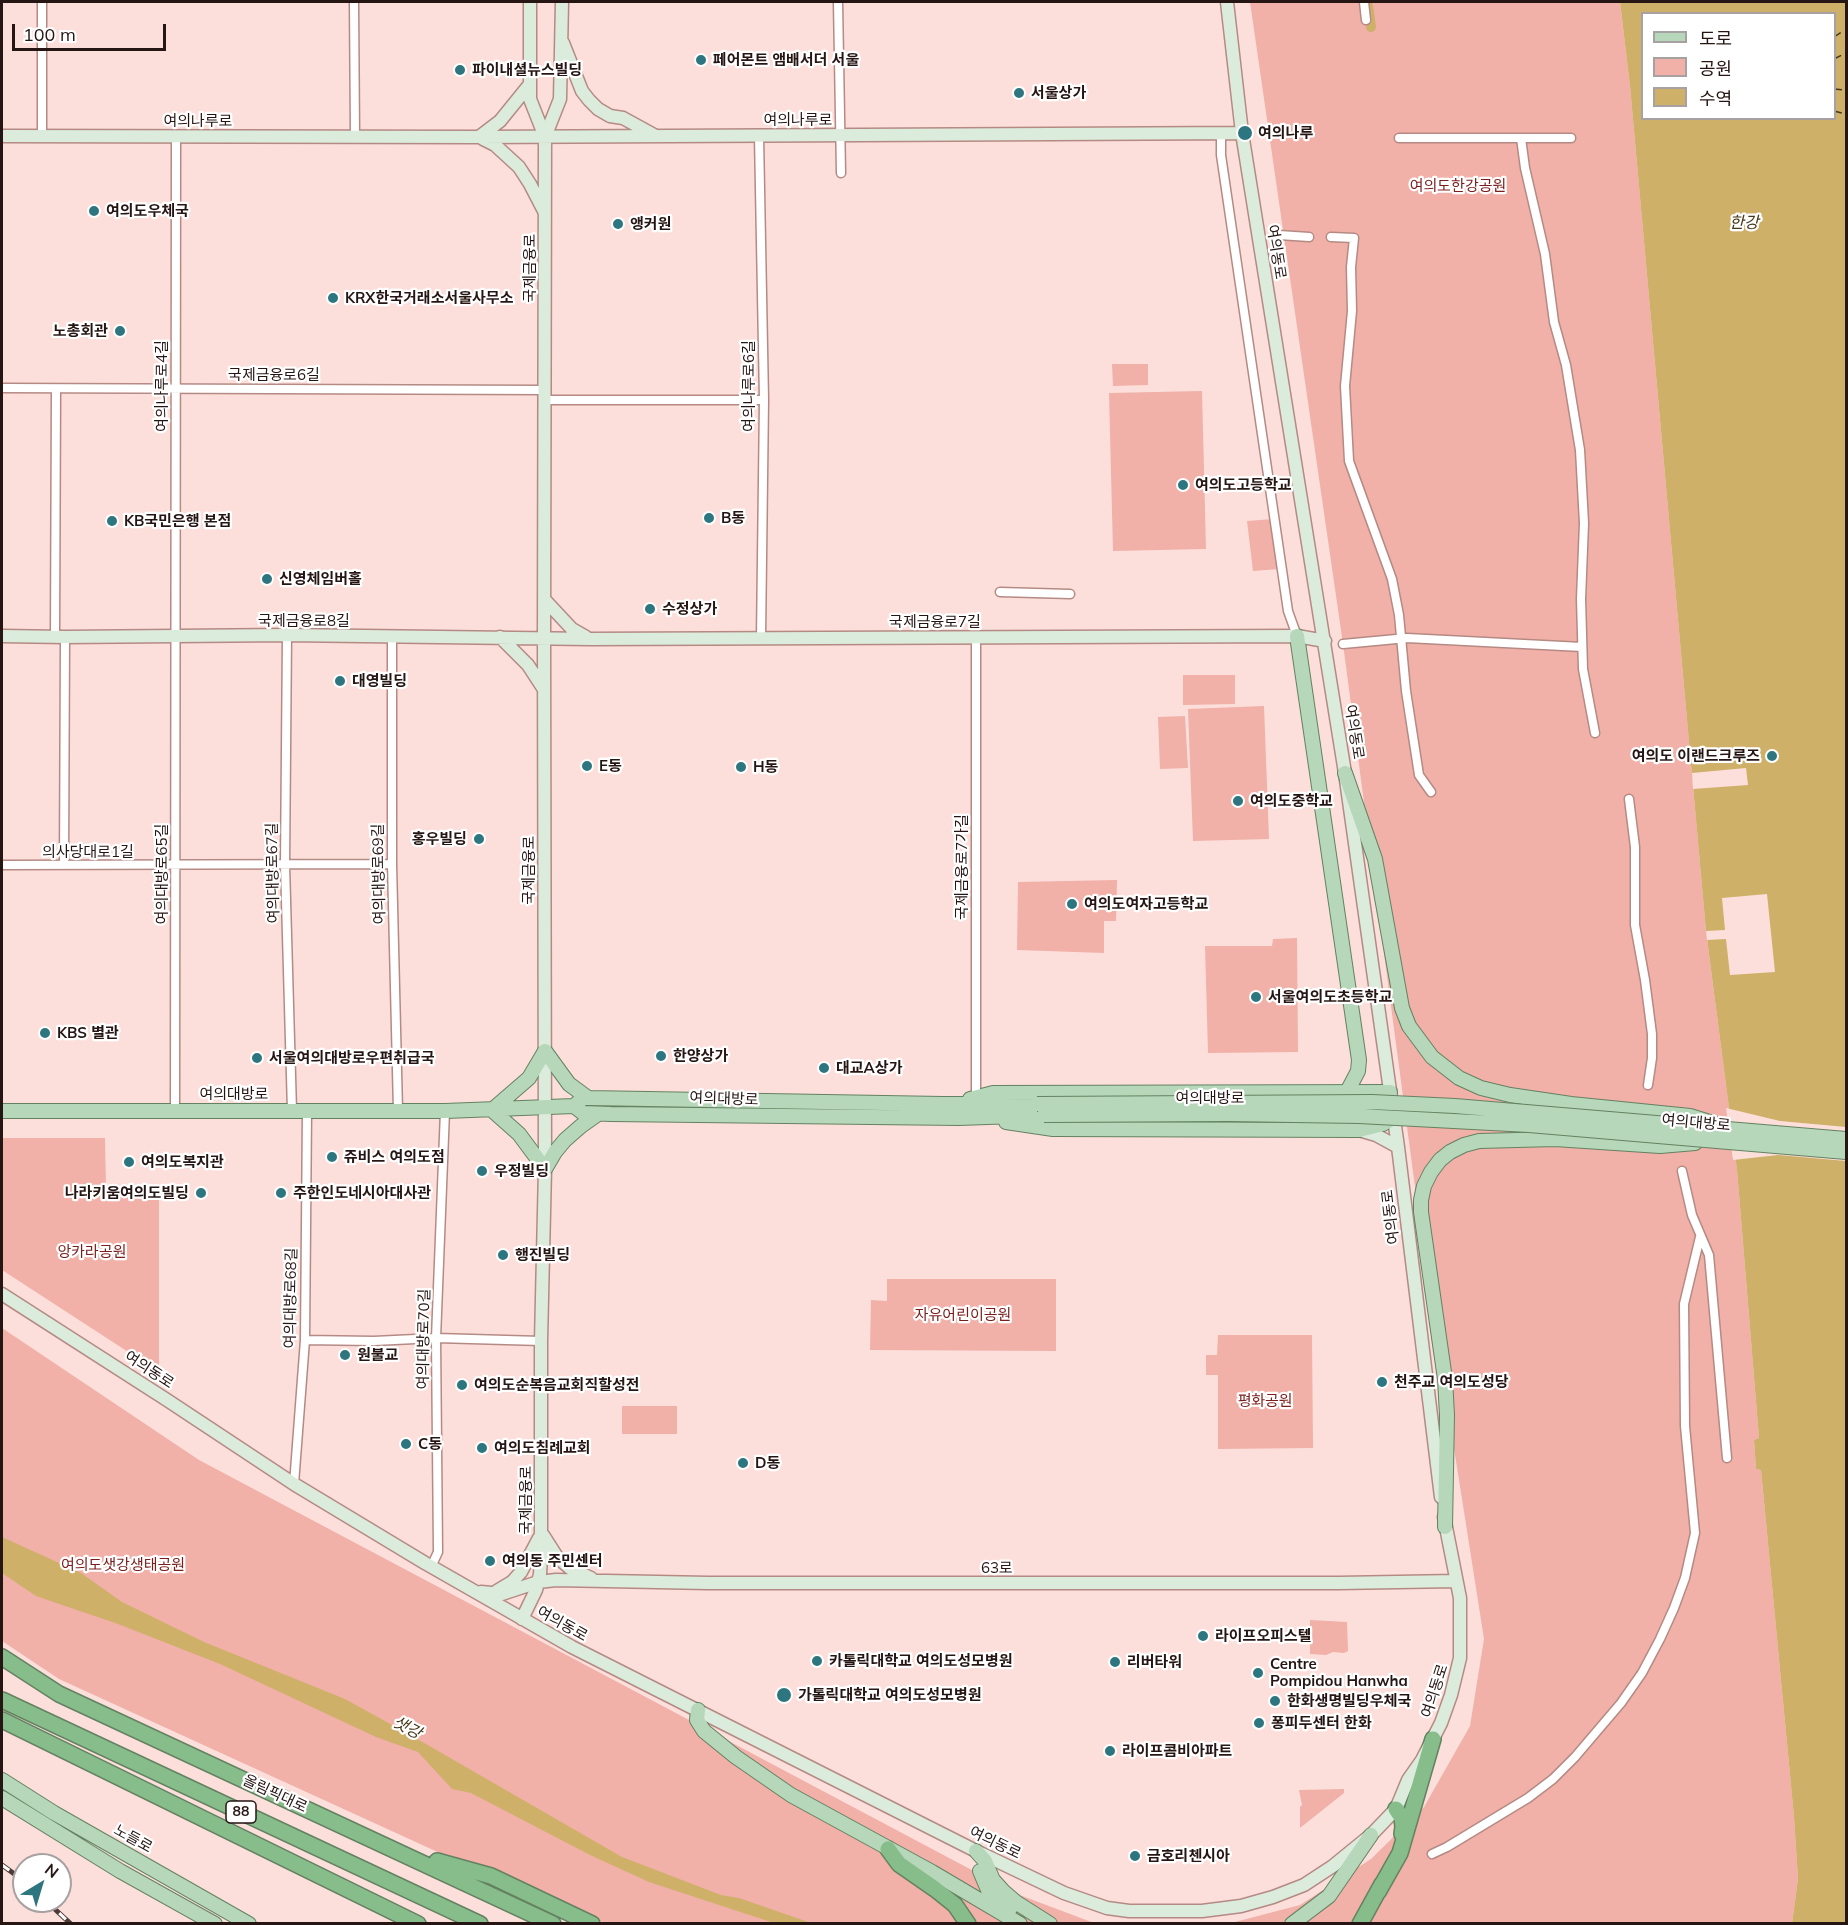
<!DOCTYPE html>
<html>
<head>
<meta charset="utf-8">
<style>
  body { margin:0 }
  #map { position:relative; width:1848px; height:1925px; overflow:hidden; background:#fcdfdb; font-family:Mulish,"Noto Sans KR",sans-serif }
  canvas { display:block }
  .frame { position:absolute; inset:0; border:3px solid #251513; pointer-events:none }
  .legend { position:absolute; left:1641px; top:12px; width:195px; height:108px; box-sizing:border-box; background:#fff; border:2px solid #a8a1a1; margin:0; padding:8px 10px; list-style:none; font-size:18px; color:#251513 }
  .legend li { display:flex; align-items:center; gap:12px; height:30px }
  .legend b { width:30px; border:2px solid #a8a1a1 }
  .north { position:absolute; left:12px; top:1853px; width:60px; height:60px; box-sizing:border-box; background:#fff; border:2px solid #a8a1a1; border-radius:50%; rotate:38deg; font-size:16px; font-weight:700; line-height:24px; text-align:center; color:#251513 }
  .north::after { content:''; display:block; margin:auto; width:21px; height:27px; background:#2d767f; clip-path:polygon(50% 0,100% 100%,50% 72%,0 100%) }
  .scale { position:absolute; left:12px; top:24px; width:154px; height:27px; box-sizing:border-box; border:3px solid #251513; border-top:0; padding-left:8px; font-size:18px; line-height:21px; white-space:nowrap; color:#251513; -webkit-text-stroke:4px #fff; paint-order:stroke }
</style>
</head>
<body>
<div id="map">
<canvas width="1848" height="1925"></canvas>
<div class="frame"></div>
<ul class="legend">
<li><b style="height:8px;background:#b6d7b9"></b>도로</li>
<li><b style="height:16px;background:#f1b0a8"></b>공원</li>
<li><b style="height:16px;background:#cfb069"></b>수역</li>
</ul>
<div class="north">N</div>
<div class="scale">100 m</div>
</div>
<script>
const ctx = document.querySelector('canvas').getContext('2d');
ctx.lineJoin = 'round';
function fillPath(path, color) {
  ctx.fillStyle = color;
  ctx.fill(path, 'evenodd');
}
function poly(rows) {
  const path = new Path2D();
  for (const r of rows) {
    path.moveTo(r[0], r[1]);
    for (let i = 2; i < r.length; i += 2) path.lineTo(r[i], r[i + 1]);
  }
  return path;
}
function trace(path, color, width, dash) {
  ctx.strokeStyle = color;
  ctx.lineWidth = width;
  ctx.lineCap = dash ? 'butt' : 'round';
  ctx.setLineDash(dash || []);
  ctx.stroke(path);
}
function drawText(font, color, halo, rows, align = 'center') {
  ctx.font = font + ' Mulish,"Noto Sans KR",sans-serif';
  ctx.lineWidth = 4.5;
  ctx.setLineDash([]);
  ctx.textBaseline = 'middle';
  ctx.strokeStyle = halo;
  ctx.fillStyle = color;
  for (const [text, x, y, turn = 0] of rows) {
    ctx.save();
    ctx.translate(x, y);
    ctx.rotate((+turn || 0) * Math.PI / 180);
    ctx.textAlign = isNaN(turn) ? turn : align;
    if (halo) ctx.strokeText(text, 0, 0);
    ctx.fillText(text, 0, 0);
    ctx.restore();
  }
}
fillPath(poly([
  [1250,2,1620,2,1630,86,1706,931,1737,1170,1759,1438,1754,1440,1756,1469,1761,1470,1794,1817,1798,1879,1792,1923,1221,1924,1235,1922,1300,1905,1371,1859,1424,1807,1470,1726,1484,1639,1426,1270,1343,644],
  [1112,364,1148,364,1148,385,1113,386],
  [1202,391,1206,549,1113,551,1109,393],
  [1273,519,1279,569,1253,571,1247,521],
  [1183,675,1235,675,1235,704,1183,705],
  [1264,706,1269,839,1193,841,1188,709],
  [1185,716,1188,768,1160,769,1158,717],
  [1117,880,1116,921,1104,921,1104,953,1017,950,1018,882],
  [1297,938,1298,1052,1208,1053,1205,946,1272,946,1273,939],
  [2,1138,105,1138,106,1189,159,1190,159,1372,2,1270],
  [887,1279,1056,1279,1056,1351,870,1350,871,1300,887,1301],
  [2,1328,199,1460,1017,1894,1094,1923,605,1923,442,1854,59,1679,2,1641],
  [1218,1335,1312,1335,1313,1448,1218,1449,1218,1375,1206,1375,1206,1355,1217,1355],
  [622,1406,677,1406,677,1434,622,1434],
  [1310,1620,1347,1622,1348,1651,1344,1653,1333,1652,1326,1655,1310,1654],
  [1344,1789,1344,1793,1300,1828,1300,1807,1302,1805,1299,1790]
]), '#f1b0a8');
fillPath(poly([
  [1620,2,1846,2,1846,1923,1792,1923,1798,1879,1794,1817,1761,1470,1756,1469,1754,1440,1759,1438,1737,1170,1706,931,1630,86],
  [1642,14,1834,14,1834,118,1642,118],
  [2,1537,81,1573,122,1602,204,1642,345,1699,412,1736,622,1857,721,1895,739,1898,811,1923,774,1923,649,1882,590,1855,471,1793,452,1789,418,1752,376,1737,220,1664,118,1624,36,1596,2,1573]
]), '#cfb069');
fillPath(poly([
  [1746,768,1748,785,1693,789,1692,773],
  [1767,894,1775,972,1730,975,1726,939,1707,940,1706,931,1725,930,1722,898],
  [1726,1108,1780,1121,1846,1127,1846,1161,1778,1155,1733,1160]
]), '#fcdfdb');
trace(poly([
  [1368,6,1371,27]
]), '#cfb069', 10);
trace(poly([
  [1834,37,1846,29],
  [1834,59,1846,53],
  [1834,89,1846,90],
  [1834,111,1846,114]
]), '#443717', 1.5, [8, 6]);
const street = poly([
  [354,2,355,136],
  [838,2,841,173],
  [1364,2,1366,20],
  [1221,133,1221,155,1288,611,1297,636],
  [759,136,764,400,761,637],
  [42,137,42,2],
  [1399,138,1571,138],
  [1521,138,1525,168,1545,254,1554,322,1566,365,1580,450,1584,523,1581,599,1583,669,1595,733],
  [1279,235,1309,237],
  [1331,237,1354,238,1351,267,1352,311,1345,386,1349,461,1392,579,1399,615,1406,691,1419,775,1431,792],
  [2,388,545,390],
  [546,400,764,400],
  [1000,592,1070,594],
  [287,635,285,865,292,1111],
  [55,636,56,389],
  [392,636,392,864,398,1111],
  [976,637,976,1097],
  [1343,644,1407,638,1582,647],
  [1629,799,1635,847,1635,925,1645,980,1652,1034,1652,1058,1648,1085],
  [2,865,392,864],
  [64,865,65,637],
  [175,1111,176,136],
  [1682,1171,1692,1215,1709,1255,1727,1458],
  [305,1340,374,1341,436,1338,541,1341],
  [294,1484,305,1340,307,1111],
  [431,1567,438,1552,436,1338,445,1111],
  [1432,1854,1447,1847,1528,1798,1553,1779,1575,1757,1621,1703,1642,1673,1660,1639,1674,1608,1685,1578,1695,1533,1685,1426,1684,1304,1700,1237]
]);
const secondary = poly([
  [530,2,530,99,545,137],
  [1227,2,1242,133,1345,773,1398,1147,1441,1497],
  [563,43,582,91,589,100,598,109,610,116,623,118,654,135],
  [2,136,479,137,1242,133],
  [479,137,500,121,530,84],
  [483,139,495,145,519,167,530,184,544,211],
  [544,599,572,629,586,637],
  [2,636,65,637,287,635,590,639,1297,636,1325,641],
  [500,637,528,665,543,688],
  [1359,1130,1376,1135,1398,1147],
  [2,1294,167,1400,294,1484,425,1563,572,1647,976,1851,1064,1893,1107,1908,1129,1911,1202,1911,1241,1906,1273,1897,1304,1885,1333,1866,1371,1835,1396,1809,1408,1780,1422,1760,1441,1723,1451,1695,1460,1658,1460,1598,1444,1517],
  [543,1535,557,1557,571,1569,591,1578],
  [497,1591,512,1582,521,1572,539,1538],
  [481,1592,502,1594,538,1582,556,1580,708,1583,1339,1583,1456,1581],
  [522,1619,536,1590,540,1574,541,1557,541,1341,545,1169,544,637,545,137,560,99,562,2]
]);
const primary = poly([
  [1297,636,1359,1060,1358,1071,1347,1092],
  [1345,773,1375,859,1402,1008,1409,1026,1432,1057,1459,1078,1481,1088,1510,1095,1571,1104,1690,1116,1719,1125],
  [588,1098,569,1084,545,1051,529,1078,492,1110,519,1134,545,1169,555,1152,565,1140,581,1126,598,1114],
  [970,1099,993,1093,1390,1092],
  [574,1106,583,1113,611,1114,959,1118,1044,1115],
  [2,1111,445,1111,574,1106,583,1098,588,1098,943,1104,1037,1104],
  [1006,1122,1053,1129,1359,1130,1383,1124,1393,1118],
  [1445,1527,1447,1415,1445,1379,1421,1212,1421,1200,1424,1186,1431,1172,1440,1160,1450,1152,1464,1145,1479,1141,1555,1139,1660,1146,1695,1143],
  [698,1710,697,1720,704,1731,736,1757,791,1795,932,1872,1020,1924],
  [2,1780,54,1813,249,1924],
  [2,1798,120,1871,215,1924],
  [976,1851,985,1861,993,1880,1003,1891,1017,1903,1050,1924],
  [980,1871,988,1890,1010,1909],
  [1292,1924,1329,1896,1371,1835]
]);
const highway = poly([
  [2,1657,59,1694,553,1924],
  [2,1700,480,1924],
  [2,1720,418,1924],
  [1396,1809,1402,1818,1403,1827,1402,1834],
  [888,1849,899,1864,935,1889,955,1905,968,1924],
  [437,1861,491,1876,592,1924],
  [1378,1892,1400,1853,1433,1739],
  [1360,1924,1382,1884]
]);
trace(street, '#b58a84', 11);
trace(secondary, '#b58a84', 15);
trace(primary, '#648261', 16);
trace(highway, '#648261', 18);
trace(street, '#fff', 8);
trace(secondary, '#dbebdc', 12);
trace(primary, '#b6d7b9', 14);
trace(highway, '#86bd8b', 15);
const rail = poly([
  [2,1865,24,1881],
  [46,1901,71,1924]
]);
trace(rail, '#4e3b39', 5);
trace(rail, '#fff', 3, [9]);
const primaryBridge = poly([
  [1037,1104,1372,1102,1455,1106,1846,1139],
  [1044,1115,1228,1114,1359,1116,1529,1125,1846,1152]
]);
trace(primaryBridge, '#648261', 16, []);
trace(primaryBridge, '#b6d7b9', 14);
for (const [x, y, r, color] of [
  [701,60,6,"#2d767f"],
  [460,70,6,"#2d767f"],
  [1019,93,6,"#2d767f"],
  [1245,133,8,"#2d767f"],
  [94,211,6,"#2d767f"],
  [618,224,6,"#2d767f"],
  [333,298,6,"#2d767f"],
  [120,331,6,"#2d767f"],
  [1183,485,6,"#2d767f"],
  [709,518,6,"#2d767f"],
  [112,521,6,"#2d767f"],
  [267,579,6,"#2d767f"],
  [650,609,6,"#2d767f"],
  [340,681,6,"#2d767f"],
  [1772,756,6,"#2d767f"],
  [587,766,6,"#2d767f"],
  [741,767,6,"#2d767f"],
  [1238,801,6,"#2d767f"],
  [479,839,6,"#2d767f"],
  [1072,904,6,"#2d767f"],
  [1256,997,6,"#2d767f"],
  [45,1033,6,"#2d767f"],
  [661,1056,6,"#2d767f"],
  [257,1058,6,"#2d767f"],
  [824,1068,6,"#2d767f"],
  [332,1157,6,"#2d767f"],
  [129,1162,6,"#2d767f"],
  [482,1171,6,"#2d767f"],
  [201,1193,6,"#2d767f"],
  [281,1193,6,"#2d767f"],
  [503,1255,6,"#2d767f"],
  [345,1355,6,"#2d767f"],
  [1382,1382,6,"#2d767f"],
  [462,1385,6,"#2d767f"],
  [406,1444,6,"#2d767f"],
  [482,1448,6,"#2d767f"],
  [743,1463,6,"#2d767f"],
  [490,1561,6,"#2d767f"],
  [1203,1636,6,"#2d767f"],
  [817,1661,6,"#2d767f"],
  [1115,1662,6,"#2d767f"],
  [1258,1673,6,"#2d767f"],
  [784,1695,8,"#2d767f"],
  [1275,1701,6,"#2d767f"],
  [1259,1723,6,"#2d767f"],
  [1110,1751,6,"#2d767f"],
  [1135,1856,6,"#2d767f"]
]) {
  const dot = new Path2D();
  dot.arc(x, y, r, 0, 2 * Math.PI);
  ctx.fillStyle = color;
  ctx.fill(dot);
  trace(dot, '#fff', 2);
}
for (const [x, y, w] of [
  [241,1812,30]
]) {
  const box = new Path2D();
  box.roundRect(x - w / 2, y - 11, w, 22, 4.5);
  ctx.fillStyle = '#fff';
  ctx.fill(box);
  trace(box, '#251513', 1.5);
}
drawText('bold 14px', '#251513', null, [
  ["88",241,1812]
]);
drawText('bold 15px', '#251513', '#fff', [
  ["페어몬트 앰배서더 서울",713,60],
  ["파이내셜뉴스빌딩",472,70],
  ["서울상가",1031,93],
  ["여의나루",1258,133],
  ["여의도우체국",106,211],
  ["앵커원",630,224],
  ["KRX한국거래소서울사무소",345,298],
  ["노총회관",108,331,"right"],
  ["여의도고등학교",1195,485],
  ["B동",721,518],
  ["KB국민은행 본점",124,521],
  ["신영체임버홀",279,579],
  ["수정상가",662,609],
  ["대영빌딩",352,681],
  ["여의도 이랜드크루즈",1760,756,"right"],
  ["E동",599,766],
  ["H동",753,767],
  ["여의도중학교",1250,801],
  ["홍우빌딩",467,839,"right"],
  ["여의도여자고등학교",1084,904],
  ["서울여의도초등학교",1268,997],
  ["KBS 별관",57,1033],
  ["한양상가",673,1056],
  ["서울여의대방로우편취급국",269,1058],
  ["대교A상가",836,1068],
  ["쥬비스 여의도점",344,1157],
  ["여의도복지관",141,1162],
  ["우정빌딩",494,1171],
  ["나라키움여의도빌딩",189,1193,"right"],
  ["주한인도네시아대사관",293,1193],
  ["행진빌딩",515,1255],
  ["원불교",357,1355],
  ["천주교 여의도성당",1394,1382],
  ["여의도순복음교회직할성전",474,1385],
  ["C동",418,1444],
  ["여의도침례교회",494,1448],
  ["D동",755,1463],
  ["여의동 주민센터",502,1561],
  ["라이프오피스텔",1215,1636],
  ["카톨릭대학교 여의도성모병원",829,1661],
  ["리버타워",1127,1662],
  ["Centre",1270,1664],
  ["Pompidou Hanwha",1270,1681],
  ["가톨릭대학교 여의도성모병원",798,1695],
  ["한화생명빌딩우체국",1287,1701],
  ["퐁피두센터 한화",1271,1723],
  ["라이프콤비아파트",1122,1751],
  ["금호리첸시아",1147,1856]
], 'left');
drawText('15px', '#251513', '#fff', [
  ["여의나루로",798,120],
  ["여의나루로",198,121],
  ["여의동로",1276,252,81],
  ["국제금융로",530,268,-90],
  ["국제금융로6길",274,375],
  ["여의나루로4길",162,386,-90],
  ["여의나루로6길",749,386,-90],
  ["국제금융로8길",304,621],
  ["국제금융로7길",935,622],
  ["여의동로",1354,732,81],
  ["의사당대로1길",88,852],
  ["국제금융로7가길",962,867,-90],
  ["국제금융로",529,870,-90],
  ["여의대방로67길",273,873,-91],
  ["여의대방로65길",162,874,-90],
  ["여의대방로69길",379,874,-91],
  ["여의대방로",234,1094],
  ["여의대방로",1210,1098],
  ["여의대방로",724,1099,2],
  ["여의대방로",1696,1123,5],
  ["여의동로",1391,1217,-97],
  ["여의대방로68길",291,1298,-89],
  ["여의대방로70길",424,1339,-89],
  ["여의동로",149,1370,33],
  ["국제금융로",526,1500,-90],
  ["63로",997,1568],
  ["여의동로",562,1624,29],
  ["여의동로",1435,1691,-72],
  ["올림픽대로",275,1794,25],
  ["노들로",133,1839,29],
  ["여의동로",995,1843,26]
]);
drawText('15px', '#7a1d1b', '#fff', [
  ["여의도한강공원",1458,186],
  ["앙카라공원",92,1252],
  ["자유어린이공원",963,1315],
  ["평화공원",1265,1401],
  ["여의도샛강생태공원",123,1565]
]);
drawText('italic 16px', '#443717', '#fff', [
  ["한강",1744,223],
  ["샛강",407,1728,28]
]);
</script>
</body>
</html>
